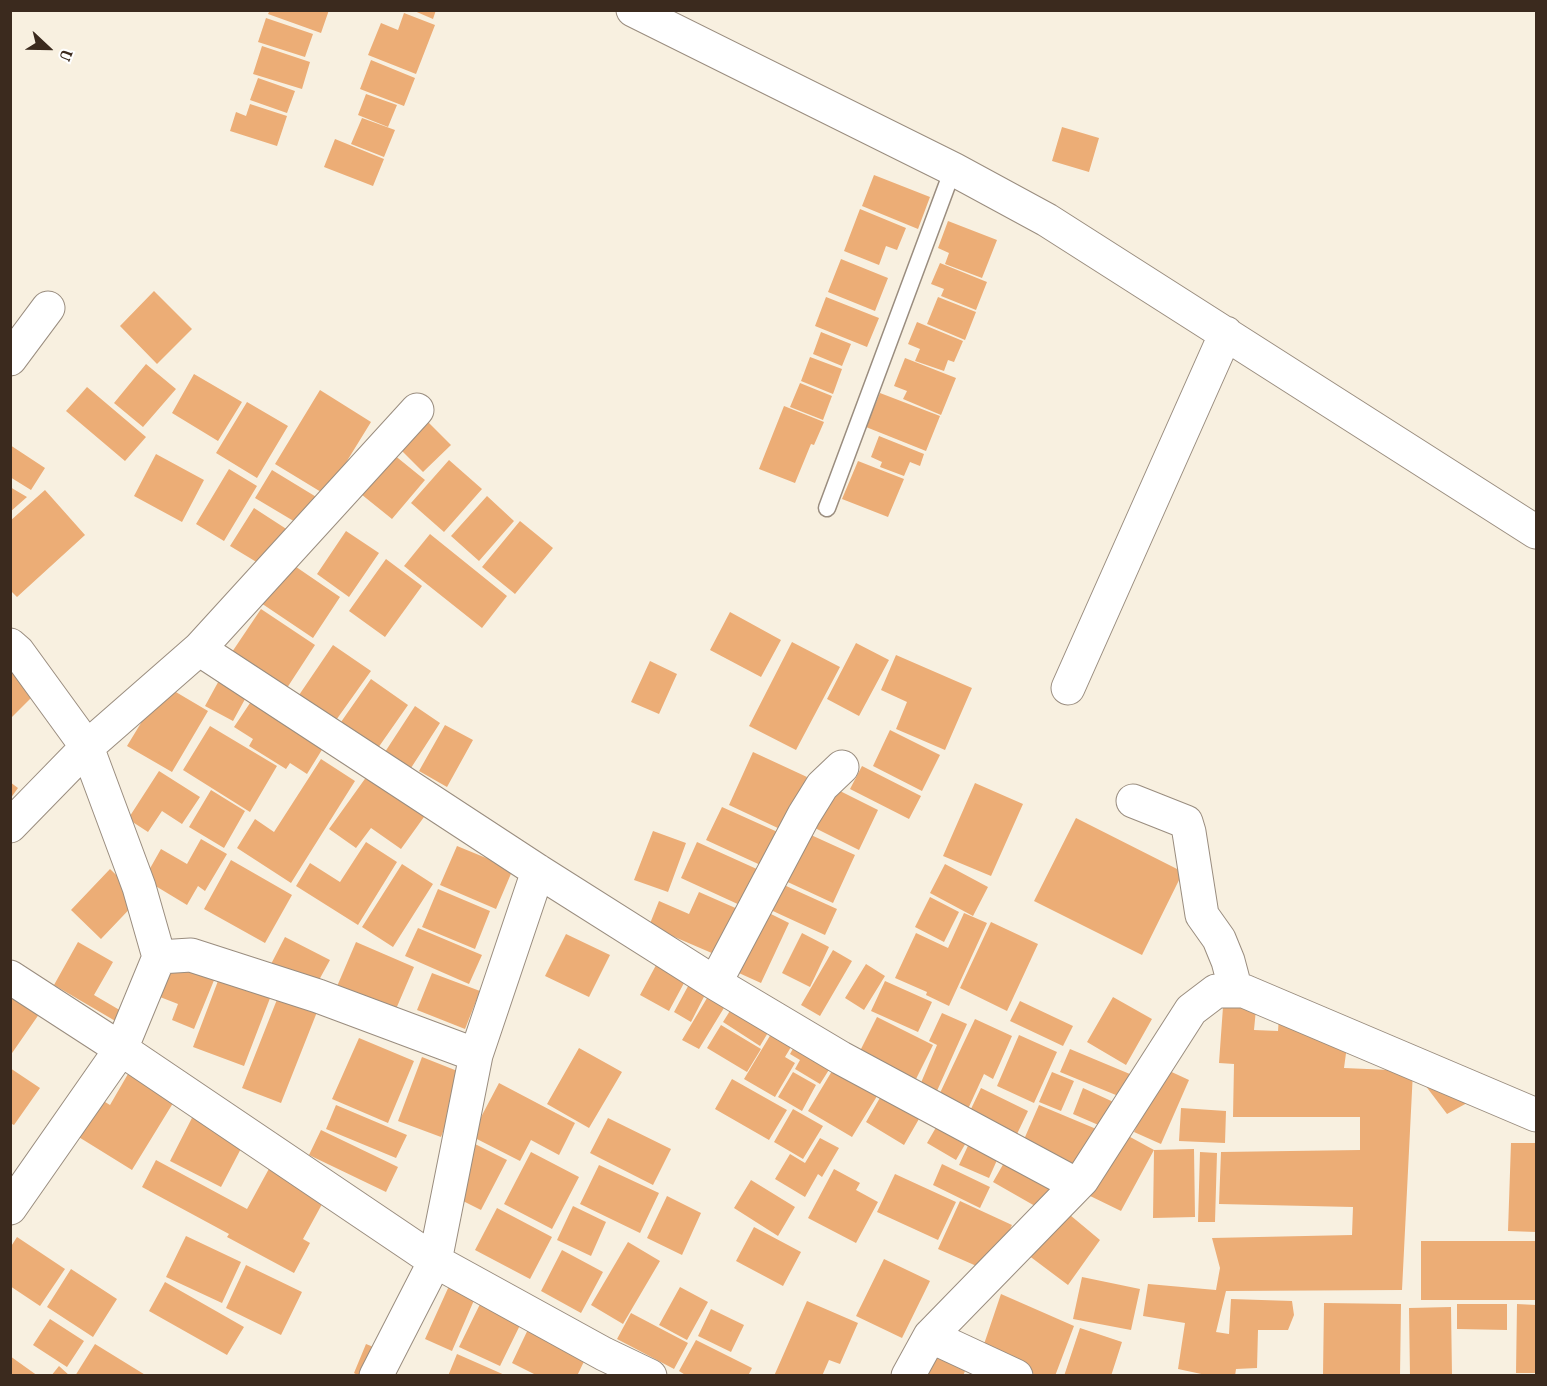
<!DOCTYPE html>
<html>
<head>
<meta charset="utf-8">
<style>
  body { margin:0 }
  #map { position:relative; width:1547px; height:1386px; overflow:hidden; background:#f8f0e0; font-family:Vollkorn,serif }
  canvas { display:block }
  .frame { position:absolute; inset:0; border:12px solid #3b2a1e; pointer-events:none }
  .north { position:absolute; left:18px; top:18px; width:60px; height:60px; -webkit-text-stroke:4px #fff; paint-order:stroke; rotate:112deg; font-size:16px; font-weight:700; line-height:24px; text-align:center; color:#3b2a1e }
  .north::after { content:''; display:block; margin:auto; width:21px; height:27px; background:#3b2a1e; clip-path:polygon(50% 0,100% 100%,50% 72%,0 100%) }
</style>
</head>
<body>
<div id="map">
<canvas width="1547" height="1386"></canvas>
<div class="frame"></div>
<div class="north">U</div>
</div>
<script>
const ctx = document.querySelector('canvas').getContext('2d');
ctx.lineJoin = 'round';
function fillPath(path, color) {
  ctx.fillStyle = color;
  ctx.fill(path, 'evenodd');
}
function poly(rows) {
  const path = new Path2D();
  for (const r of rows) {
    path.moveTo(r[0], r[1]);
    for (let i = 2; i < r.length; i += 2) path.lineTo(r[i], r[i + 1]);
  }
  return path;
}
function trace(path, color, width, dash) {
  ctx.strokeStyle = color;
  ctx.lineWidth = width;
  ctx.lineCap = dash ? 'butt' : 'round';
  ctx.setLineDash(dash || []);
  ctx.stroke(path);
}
fillPath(poly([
  [270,10,329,10,321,33,268,14],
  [412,10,436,10,433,19],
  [404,13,435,25,416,74,368,55,381,23,398,30],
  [266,18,313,34,305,57,258,42],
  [262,46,310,62,302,89,253,74],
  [371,60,415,78,404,106,360,89],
  [258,78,295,91,287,113,250,100],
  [366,94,397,105,388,127,358,115],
  [250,104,287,116,277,146,230,131,236,112,246,116],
  [362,118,395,130,384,157,351,144],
  [1062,127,1099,138,1089,172,1052,161],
  [335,139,384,159,373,186,324,167],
  [874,175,930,197,918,229,862,206],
  [860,209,906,228,897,250,886,246,879,265,844,251],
  [948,221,997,240,982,278,945,264,949,253,938,248],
  [841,259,888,278,875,311,828,292],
  [940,263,987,282,976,310,941,296,944,289,931,284],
  [154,291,192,329,157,364,120,326],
  [826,297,879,318,867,347,815,326],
  [938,297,976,312,965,340,927,324],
  [917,322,963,341,954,362,948,360,944,371,915,361,920,349,908,344],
  [821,332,851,344,842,366,813,354],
  [810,357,842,369,833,394,801,381],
  [905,358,956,378,941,415,903,399,907,391,894,386],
  [146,364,176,389,143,427,114,403],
  [194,374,242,402,218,441,172,413],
  [800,383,832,396,823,420,790,407],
  [87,387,146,437,125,461,66,411],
  [320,390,371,422,326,495,275,464],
  [880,393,940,416,926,451,866,427],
  [247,402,288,426,257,478,216,453],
  [784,406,824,422,814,445,811,444,795,483,759,469],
  [422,416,451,445,423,472,395,444],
  [879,436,924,454,920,466,910,462,904,476,880,467,882,462,871,457],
  [10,445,45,468,31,490,10,477],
  [388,450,425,480,392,519,356,490],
  [156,454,204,480,182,522,134,496],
  [449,460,482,489,444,532,411,503],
  [858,461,904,479,888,517,842,499],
  [229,469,257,486,224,541,196,524],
  [272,470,318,498,302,526,255,498],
  [10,487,27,497,10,512],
  [45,490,85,535,17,597,10,590,10,521],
  [487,496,514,521,479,561,451,536],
  [254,508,291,532,268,569,230,546],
  [520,521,553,548,515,594,482,567],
  [346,531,379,553,349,597,317,574],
  [430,534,507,596,482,628,404,566],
  [386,559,422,586,385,637,349,611],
  [286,560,340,597,313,638,258,601],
  [261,609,315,645,285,691,230,655],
  [730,612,781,640,761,677,710,650],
  [792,642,840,667,796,750,749,726],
  [856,643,889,660,859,716,827,699],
  [333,645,371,671,334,723,297,698],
  [896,655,972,688,945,750,896,729,907,702,881,690],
  [650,661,677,674,659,714,631,702],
  [10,665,37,692,10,719],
  [222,675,250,690,233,721,205,706],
  [371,679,408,705,378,748,341,722],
  [164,685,208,711,172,772,127,746],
  [256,694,328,740,307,774,290,763,286,769,249,746,253,739,234,727],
  [415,706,440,723,411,768,385,752],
  [445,725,473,740,447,787,419,771],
  [210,726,277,766,250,812,183,770],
  [890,730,940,755,922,791,873,766],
  [753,752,807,777,782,830,729,805],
  [321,759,355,781,291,883,237,848,255,819,274,832],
  [862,766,921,796,909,819,850,789],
  [372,769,429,810,401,849,371,828,356,848,329,829],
  [159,771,200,797,182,824,162,811,148,832,128,819],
  [10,782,18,788,10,799],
  [975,783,1023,804,991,876,943,856],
  [830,786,878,810,859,850,811,826],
  [211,790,245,811,224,848,189,827],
  [722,807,782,834,767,868,706,840],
  [1076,818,1183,872,1142,955,1034,901],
  [800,830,855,855,833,903,779,878],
  [653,831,686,843,668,892,634,880],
  [201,839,227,854,205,891,198,886,187,905,144,879,161,849,187,864],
  [366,842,397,862,358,925,296,886,310,863,340,882],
  [697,842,759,870,742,906,681,878],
  [457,846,513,869,496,909,440,885],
  [231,860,292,895,265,943,204,909],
  [402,864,433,884,393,947,362,927],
  [945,864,988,887,973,916,930,893],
  [110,869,140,898,101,939,71,910],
  [773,880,837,909,825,935,762,906],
  [438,889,490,911,475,949,422,927],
  [699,892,740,910,721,957,649,926,659,901,689,914],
  [930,897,959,912,944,942,915,927],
  [759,908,789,923,761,983,730,969],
  [964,913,987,923,949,1006,926,995,927,992,895,978,916,933,948,948],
  [991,922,1038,944,1007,1011,960,988],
  [418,928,482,955,469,984,405,956],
  [802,933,829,947,810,987,782,973],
  [566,934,610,955,589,997,545,976],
  [285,937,330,960,313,991,269,968],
  [78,942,113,962,94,995,123,1012,117,1022,54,985],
  [356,942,414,967,393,1016,335,991],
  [833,950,852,961,820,1016,801,1005],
  [662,954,691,970,669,1011,640,995],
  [174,962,217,973,194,1029,172,1020,178,1004,160,997],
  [866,964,885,976,864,1010,845,998],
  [221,973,272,993,244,1066,193,1047],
  [432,973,480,991,465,1029,417,1010],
  [693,977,710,985,691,1022,674,1012],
  [885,981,932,1002,918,1032,871,1011],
  [10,984,44,1007,10,1056],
  [713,988,730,998,699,1049,682,1040],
  [278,997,317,1012,281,1103,242,1088],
  [1113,997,1152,1019,1126,1065,1087,1042],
  [738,998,775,1021,760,1046,723,1022],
  [1020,1001,1073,1026,1063,1046,1010,1021],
  [1223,1007,1256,1009,1254,1030,1278,1031,1279,1017,1350,1024,1344,1068,1413,1071,1402,1290,1226,1291,1216,1332,1229,1334,1231,1299,1292,1301,1294,1315,1288,1330,1258,1330,1257,1368,1236,1369,1235,1376,1206,1375,1178,1369,1185,1323,1143,1316,1148,1284,1216,1290,1220,1268,1212,1238,1352,1235,1353,1207,1219,1204,1221,1152,1360,1150,1360,1117,1233,1117,1234,1064,1219,1063],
  [942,1013,967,1024,936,1093,920,1085,937,1045,929,1041],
  [877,1017,933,1045,916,1079,860,1051],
  [975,1019,1012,1036,993,1079,984,1074,968,1109,939,1095],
  [777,1024,797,1037,785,1057,795,1063,775,1097,744,1079],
  [721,1025,761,1049,747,1072,707,1048],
  [1019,1035,1057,1052,1034,1103,997,1086],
  [800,1036,837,1057,820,1084,795,1069,800,1060,790,1054],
  [359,1038,414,1061,388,1123,332,1099],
  [579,1048,622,1072,589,1128,547,1104],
  [1070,1049,1137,1077,1128,1100,1060,1072],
  [422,1057,465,1074,441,1137,398,1121],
  [838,1061,882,1088,852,1137,808,1111],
  [132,1067,178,1095,132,1170,69,1131,92,1094,110,1105],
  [10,1068,40,1088,14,1125,10,1123],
  [1163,1068,1189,1080,1161,1144,1134,1132],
  [793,1072,816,1085,802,1111,778,1097],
  [1052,1072,1074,1081,1061,1111,1039,1102],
  [732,1079,787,1110,769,1140,715,1109],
  [499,1083,575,1123,559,1155,531,1140,520,1161,471,1136],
  [1425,1085,1478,1097,1447,1114],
  [981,1088,1028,1111,1017,1134,970,1111],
  [1083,1088,1120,1105,1110,1130,1073,1114],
  [885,1089,923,1112,904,1145,866,1122],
  [336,1105,407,1135,396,1158,326,1129],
  [1039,1105,1101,1131,1084,1171,1022,1144],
  [1181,1108,1226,1111,1225,1143,1179,1141],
  [793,1109,823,1126,803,1159,774,1142],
  [195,1112,246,1139,221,1187,170,1161],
  [942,1117,971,1134,956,1160,927,1143],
  [608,1118,671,1149,653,1185,590,1153],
  [321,1130,398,1167,386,1192,309,1155],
  [1121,1132,1154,1150,1194,1149,1195,1217,1153,1218,1154,1150,1121,1211,1084,1193],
  [973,1135,1002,1149,989,1178,959,1165],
  [820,1138,839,1148,822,1177,818,1174,805,1197,775,1179,790,1154,805,1163],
  [1511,1143,1536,1143,1536,1232,1508,1231],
  [475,1144,507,1160,481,1210,449,1194],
  [531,1152,579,1177,552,1229,504,1204],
  [1200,1152,1217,1153,1215,1222,1198,1222],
  [1009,1154,1058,1181,1042,1210,993,1182],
  [156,1160,247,1209,271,1165,327,1195,303,1239,310,1243,294,1273,227,1237,229,1234,142,1187],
  [942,1164,990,1187,980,1208,933,1185],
  [599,1165,659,1193,640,1233,580,1204],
  [834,1169,860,1183,856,1190,878,1202,856,1243,808,1218],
  [895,1174,956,1202,938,1240,877,1212],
  [751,1180,795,1207,778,1236,734,1208],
  [667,1196,701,1213,682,1255,647,1238],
  [960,1201,1012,1225,990,1272,938,1249],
  [573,1206,606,1222,591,1256,557,1240],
  [497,1208,552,1237,530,1279,475,1250],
  [1064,1210,1100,1240,1068,1285,1028,1255],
  [754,1227,801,1252,783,1286,736,1261],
  [186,1236,241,1262,222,1303,166,1277],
  [17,1237,65,1269,40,1306,10,1286,10,1248],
  [1421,1241,1536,1241,1536,1300,1421,1300],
  [628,1242,660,1261,623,1324,591,1305],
  [562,1250,603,1272,581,1313,541,1291],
  [884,1259,930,1281,902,1338,856,1316],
  [246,1265,302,1292,281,1335,226,1308],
  [71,1269,117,1299,93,1337,47,1307],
  [1082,1277,1140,1289,1131,1330,1073,1319],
  [165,1282,244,1327,227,1355,149,1311],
  [449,1286,475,1298,452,1351,425,1339],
  [680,1287,708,1302,687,1340,659,1325],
  [1001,1294,1074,1326,1055,1376,1039,1376,981,1353],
  [484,1296,525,1315,500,1366,459,1347],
  [807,1301,858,1323,840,1364,829,1360,822,1376,774,1376],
  [1324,1303,1401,1304,1400,1376,1323,1375],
  [1457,1304,1507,1304,1507,1330,1457,1329],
  [1517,1304,1536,1305,1536,1373,1516,1373],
  [1451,1307,1452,1376,1410,1376,1409,1308],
  [711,1309,744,1325,731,1352,698,1336],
  [631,1313,688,1343,674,1369,617,1339],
  [50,1319,84,1341,67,1367,33,1345],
  [532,1321,590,1349,577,1376,538,1376,512,1363],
  [1080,1328,1122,1342,1111,1376,1064,1376],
  [696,1340,752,1368,748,1376,687,1376,679,1371],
  [95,1344,147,1376,75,1376],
  [366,1344,381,1350,371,1376,359,1376,354,1373],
  [928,1349,967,1366,963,1376,917,1376],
  [457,1354,507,1376,448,1376],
  [10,1356,38,1376,10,1376],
  [59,1366,70,1376,51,1376]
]), '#ecad76');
const service = poly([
  [827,508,953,169]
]);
const minor = poly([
  [633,10,953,169,1047,220,1536,532],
  [10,359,48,308],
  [10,645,18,652,87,747,139,887,159,957,121,1049,435,1261,604,1354,650,1376],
  [199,649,538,871,715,983,841,1058,1077,1185],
  [1068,688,1226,333],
  [1133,801,1186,822,1189,832,1202,915,1219,939,1228,961,1236,991],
  [10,826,87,747,199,649,417,410],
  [159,957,191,955,318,996,476,1055],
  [10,977,121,1049,10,1208],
  [715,983,804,815,822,786,842,767],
  [930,1336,1082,1180,1191,1010,1216,991,1244,991,1536,1115],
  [376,1376,435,1261,476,1055,538,871],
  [908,1376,930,1336,1016,1376]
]);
trace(service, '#9a8d7f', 19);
trace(minor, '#9a8d7f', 35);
trace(service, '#fff', 16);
trace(minor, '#fff', 33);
</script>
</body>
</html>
